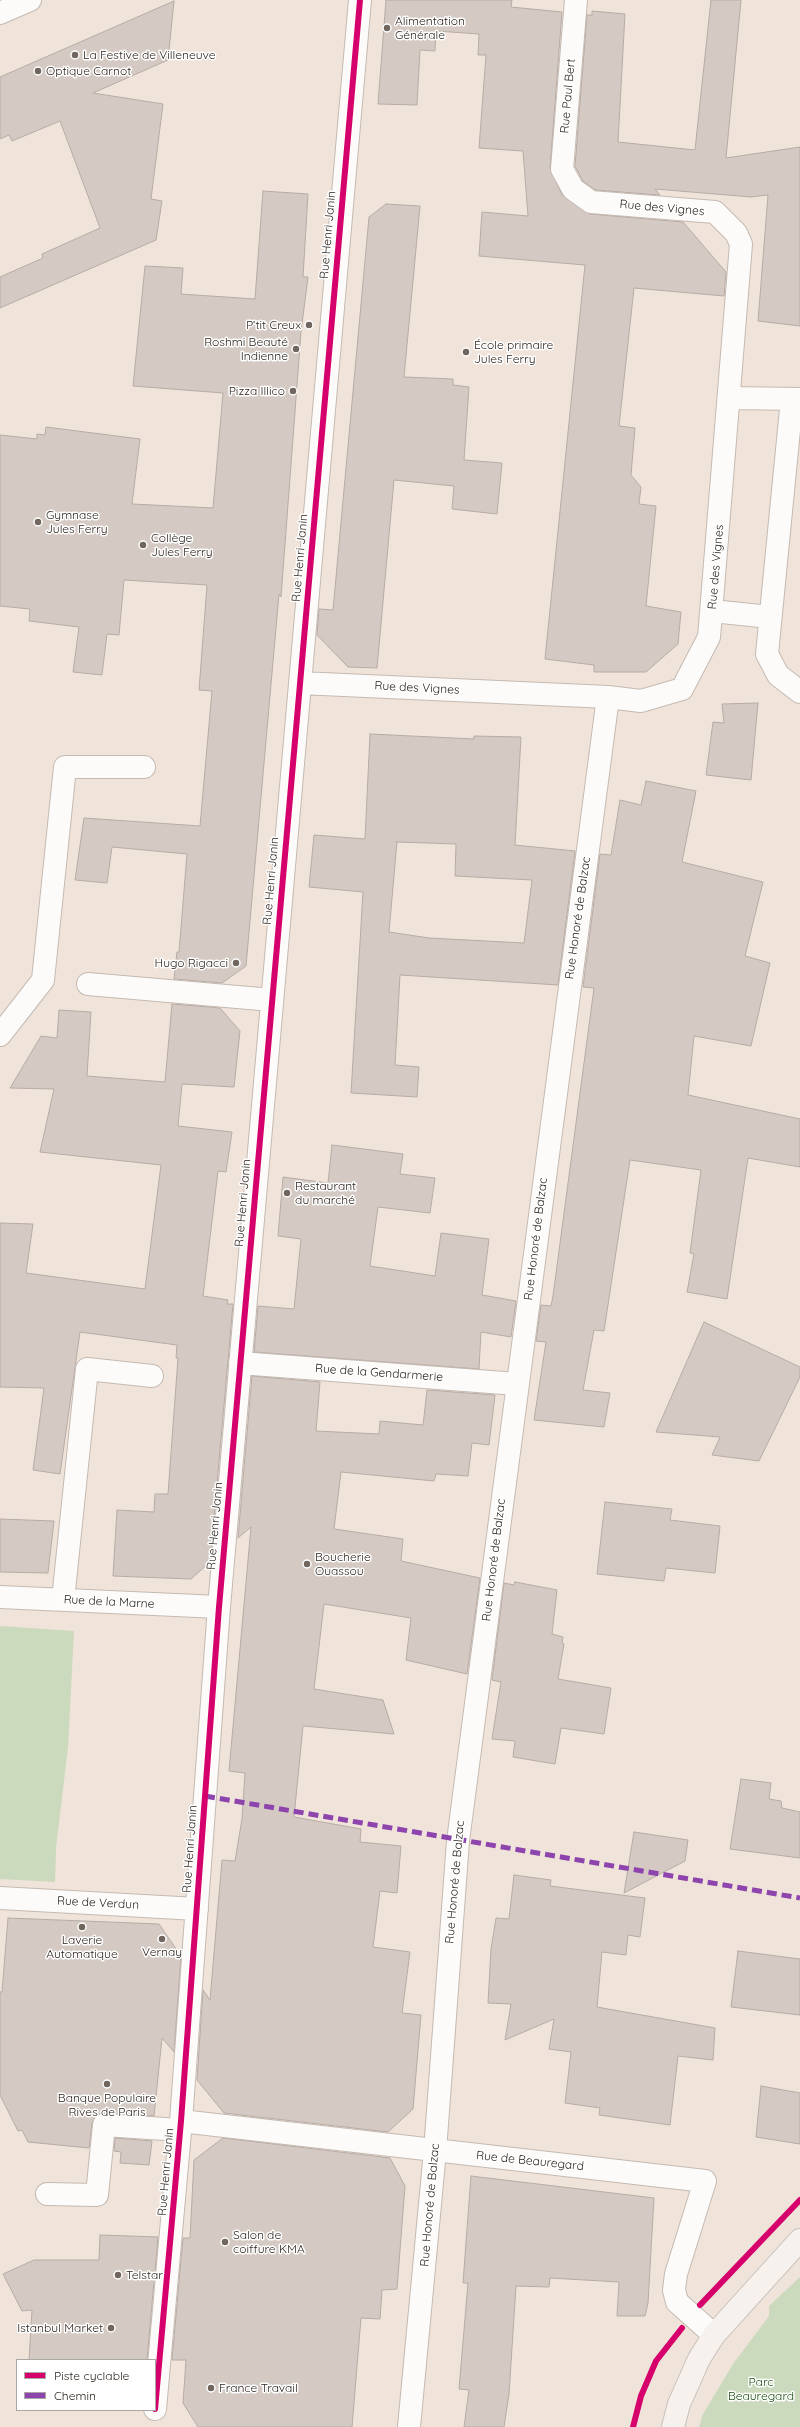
<!DOCTYPE html>
<html>
<head>
<meta charset="utf-8">
<style>
  body { margin:0 }
  #map { position:relative; width:800px; height:2427px; overflow:hidden; background:#f0e3da; font-family:Quicksand,sans-serif }
  canvas { display:block }
  .legend { position:absolute; left:16px; top:2359px; width:140px; height:52px; box-sizing:border-box; background:#fff; border:1px solid #aaa7a4; margin:0; padding:5px 7px; list-style:none; font-size:12px; color:#2b221c }
  .legend li { display:flex; align-items:center; gap:8px; height:20px }
  .legend b { width:20px; border:1px solid #aaa7a4 }
</style>
</head>
<body>
<div id="map">
<canvas width="800" height="2427"></canvas>
<ul class="legend">
<li><b style="height:5px;background:#d6006c"></b>Piste cyclable</li>
<li><b style="height:5px;background:#8e44ad"></b>Chemin</li>
</ul>
</div>
<script>
const ctx = document.querySelector('canvas').getContext('2d');
ctx.lineJoin = 'round';
function fillPath(path, color) {
  ctx.fillStyle = color;
  ctx.fill(path, 'evenodd');
}
function poly(rows) {
  const path = new Path2D();
  for (const r of rows) {
    path.moveTo(r[0], r[1]);
    for (let i = 2; i < r.length; i += 2) path.lineTo(r[i], r[i + 1]);
  }
  return path;
}
function trace(path, color, width, dash) {
  ctx.strokeStyle = color;
  ctx.lineWidth = width;
  ctx.lineCap = dash ? 'butt' : 'round';
  ctx.setLineDash(dash || []);
  ctx.stroke(path);
}
function drawText(font, color, halo, rows, align = 'center') {
  ctx.font = font + ' Quicksand,sans-serif';
  ctx.lineWidth = 3;
  ctx.setLineDash([]);
  ctx.textBaseline = 'middle';
  ctx.strokeStyle = halo;
  ctx.fillStyle = color;
  for (const [text, x, y, turn = 0] of rows) {
    ctx.save();
    ctx.translate(x, y);
    ctx.rotate((+turn || 0) * Math.PI / 180);
    ctx.textAlign = isNaN(turn) ? turn : align;
    if (halo) ctx.strokeText(text, 0, 0);
    ctx.fillText(text, 0, 0);
    ctx.restore();
  }
}
fillPath(poly([
  [0,1626,74,1631,68,1747,56,1848,55,1882,0,1879],
  [800,2277,800,2427,699,2427,703,2414,733,2364,769,2316,769,2306]
]), '#cbd9bc');
const building = poly([
  [386,0,512,0,511,7,562,12,550,168,562,195,590,214,683,222,726,272,724,296,634,288,619,426,635,428,631,475,641,487,639,504,656,506,646,606,681,612,678,644,646,672,594,672,594,665,545,659,585,265,479,256,482,212,528,216,523,151,479,148,486,55,478,55,479,34,436,31,435,51,420,50,417,105,378,104,386,0],
  [711,0,741,0,726,158,800,147,800,326,758,321,768,195,751,197,655,189,660,195,595,190,583,181,575,166,587,15,592,15,592,11,625,14,618,142,695,150,711,0],
  [174,1,168,60,93,93,163,104,151,199,162,201,156,240,0,308,0,277,43,258,42,254,100,228,60,121,12,141,9,135,0,139,0,77,174,1],
  [263,191,308,194,303,277,308,277,301,332,281,597,279,594,246,966,222,983,174,979,177,952,179,952,187,854,112,847,107,883,75,880,84,818,200,826,212,691,199,690,207,585,124,580,119,635,107,634,102,675,73,672,79,627,29,621,30,609,0,606,0,435,37,439,37,434,45,435,46,427,140,439,132,504,213,508,223,393,133,386,145,266,183,268,181,294,255,299,263,191],
  [386,204,420,206,404,377,453,379,453,385,469,387,464,460,502,463,497,514,452,509,454,486,394,480,377,668,348,667,317,635,319,609,333,610,369,217,386,204],
  [758,703,751,780,706,775,713,722,724,723,722,704,758,703],
  [370,734,474,739,474,736,521,737,515,845,575,851,558,985,400,975,395,1065,419,1067,417,1097,351,1093,363,892,309,887,314,835,365,839,370,734],
  [397,842,456,844,455,876,532,880,524,943,429,938,389,932,397,842],
  [646,781,696,791,682,862,763,882,745,956,770,963,751,1046,694,1036,688,1095,800,1119,800,1167,748,1158,727,1299,687,1292,694,1254,690,1253,701,1170,630,1160,604,1331,594,1330,583,1390,610,1393,604,1427,534,1420,546,1342,536,1341,541,1305,551,1306,553,1296,594,988,583,987,600,854,611,855,620,800,641,805,646,781],
  [172,1004,220,1008,240,1031,234,1087,182,1084,178,1126,232,1132,226,1172,218,1171,203,1296,228,1300,227,1304,233,1304,210,1562,191,1579,113,1576,117,1510,154,1512,155,1494,168,1494,178,1358,176,1358,177,1345,80,1332,60,1474,33,1470,44,1388,0,1387,0,1223,33,1224,26,1273,145,1289,161,1165,40,1152,54,1089,10,1088,41,1036,57,1038,59,1010,91,1012,87,1076,165,1082,172,1004],
  [332,1145,403,1154,400,1174,435,1178,430,1213,378,1207,370,1266,435,1276,441,1233,489,1239,482,1295,516,1301,511,1337,481,1332,479,1369,254,1352,258,1306,294,1309,301,1239,278,1236,283,1177,328,1183,332,1145],
  [704,1322,800,1367,800,1377,759,1461,712,1455,720,1437,656,1432,704,1322],
  [252,1376,320,1382,316,1431,379,1434,380,1421,423,1425,427,1390,495,1395,489,1445,472,1443,468,1476,436,1474,434,1481,341,1472,334,1529,403,1539,401,1561,480,1578,467,1674,406,1660,411,1618,324,1604,314,1689,383,1700,394,1734,303,1726,294,1817,361,1829,360,1842,401,1846,397,1893,380,1891,373,1947,410,1952,402,2013,421,2015,413,2109,388,2132,224,2113,197,2080,203,1990,210,2000,222,1860,235,1861,242,1819,245,1773,229,1771,251,1527,238,1538,252,1376],
  [605,1502,672,1509,670,1520,720,1526,715,1573,666,1568,664,1581,597,1574,605,1502],
  [0,1519,54,1521,48,1573,0,1572,0,1519],
  [515,1582,557,1590,552,1634,563,1637,562,1643,564,1644,558,1679,611,1688,604,1734,561,1728,555,1764,513,1757,515,1741,492,1739,501,1682,492,1680,504,1583,514,1585,515,1582],
  [741,1779,771,1783,769,1799,781,1801,782,1808,800,1812,800,1858,730,1849,741,1779],
  [634,1832,688,1840,685,1861,624,1893,634,1832],
  [514,1875,551,1880,550,1886,645,1898,640,1937,628,1935,626,1955,602,1952,597,2007,715,2028,713,2060,678,2056,670,2125,599,2115,600,2108,565,2103,571,2052,549,2049,554,2019,505,2040,511,2004,488,2003,491,1949,496,1918,509,1919,514,1875],
  [8,1918,159,1924,181,1956,174,2052,162,2038,154,2116,98,2114,92,2123,89,2148,28,2142,22,2130,18,2131,0,2095,0,1992,2,1992,8,1918],
  [738,1951,800,1959,800,2015,731,2007,738,1951],
  [761,2086,800,2093,800,2144,756,2137,761,2086],
  [115,2138,152,2141,149,2165,120,2163,121,2152,114,2151,115,2138],
  [223,2138,390,2158,405,2186,397,2289,382,2290,380,2319,361,2318,352,2427,198,2427,183,2403,186,2360,172,2360,183,2238,190,2238,194,2160,223,2138],
  [471,2176,654,2198,648,2303,645,2316,617,2316,619,2282,550,2278,549,2287,516,2286,509,2394,504,2427,464,2427,469,2390,459,2389,468,2283,463,2283,471,2176],
  [100,2235,158,2237,147,2360,29,2360,32,2310,22,2311,3,2274,34,2260,99,2260,100,2235]
]);
fillPath(building, '#d5cac3');
trace(building, '#b6aca5', 1);
const minor = poly([
  [0,13,30,0],
  [730,398,800,399],
  [792,399,767,654,778,675,800,692],
  [712,611,770,617],
  [300,683,608,697,641,701,682,689,709,637,741,244,736,233,715,212,591,202,573,189,562,169,576,0],
  [88,984,272,1000],
  [0,1035,43,980,65,767,144,767],
  [240,1363,517,1384],
  [0,1597,219,1607],
  [63,1600,87,1369,152,1376],
  [0,1898,197,1909],
  [181,2121,705,2181,676,2274,674,2290,677,2302,714,2335],
  [47,2194,97,2195,104,2125,180,2130],
  [155,2409,181,2121,219,1607,360,0],
  [409,2427,435,2151,458,1841,608,697]
]);
const major = poly([
  [673,2427,679,2404,699,2359,714,2335,800,2240]
]);
trace(minor, '#c4bab2', 24);
trace(major, '#c7c0bc', 24);
trace(minor, '#fdfbf9', 22);
trace(major, '#f7f1ee', 22);
trace(poly([
  [205,1796,800,1898]
]), '#8e44ad', 5, [10, 5]);
trace(poly([
  [700,2305,800,2200],
  [155,2409,181,2121,219,1607,360,0],
  [633,2427,641,2396,656,2361,682,2328]
]), '#d6006c', 6);
for (const [x, y, r, color] of [
  [387,28,4,"#70665e"],
  [75,55,4,"#70665e"],
  [38,71,4,"#70665e"],
  [309,325,4,"#70665e"],
  [296,349,4,"#70665e"],
  [466,352,4,"#70665e"],
  [293,391,4,"#70665e"],
  [38,522,4,"#70665e"],
  [143,545,4,"#70665e"],
  [236,963,4,"#70665e"],
  [287,1193,4,"#70665e"],
  [307,1564,4,"#70665e"],
  [82,1927,4,"#70665e"],
  [162,1939,4,"#70665e"],
  [107,2084,4,"#70665e"],
  [225,2242,4,"#70665e"],
  [118,2275,4,"#70665e"],
  [111,2328,4,"#70665e"],
  [211,2388,4,"#70665e"]
]) {
  const dot = new Path2D();
  dot.arc(x, y, r, 0, 2 * Math.PI);
  ctx.fillStyle = color;
  ctx.fill(dot);
  trace(dot, '#fff', 1.5);
}
drawText('12px', '#2b221c', '#fff', [
  ["Alimentation",395,21],
  ["Générale",395,35],
  ["La Festive de Villeneuve",83,55],
  ["Optique Carnot",46,71],
  ["P’tit Creux",301,325,"right"],
  ["Roshmi Beauté",288,342,"right"],
  ["Indienne",288,356,"right"],
  ["École primaire",474,345],
  ["Jules Ferry",474,359],
  ["Pizza Illico",285,391,"right"],
  ["Gymnase",46,515],
  ["Jules Ferry",46,529],
  ["Collège",151,538],
  ["Jules Ferry",151,552],
  ["Hugo Rigacci",228,963,"right"],
  ["Restaurant",295,1186],
  ["du marché",295,1200],
  ["Boucherie",315,1557],
  ["Ouassou",315,1571],
  ["Laverie",82,1940,"center"],
  ["Automatique",82,1954,"center"],
  ["Vernay",162,1952,"center"],
  ["Banque Populaire",107,2098,"center"],
  ["Rives de Paris",107,2112,"center"],
  ["Salon de",233,2235],
  ["coiffure KMA",233,2249],
  ["Telstar",126,2275],
  ["Istanbul Market",103,2328,"right"],
  ["France Travail",219,2388]
], 'left');
drawText('12px', '#2b221c', '#fff', [
  ["Rue Paul Bert",568,96,-85],
  ["Rue des Vignes",662,208,5],
  ["Rue Henri Janin",328,235,-85],
  ["Rue Henri Janin",300,558,-85],
  ["Rue des Vignes",716,567,-85],
  ["Rue des Vignes",417,688,3],
  ["Rue Henri Janin",271,881,-85],
  ["Rue Honoré de Balzac",578,918,-82],
  ["Rue Henri Janin",243,1203,-85],
  ["Rue Honoré de Balzac",536,1239,-83],
  ["Rue de la Gendarmerie",379,1373,4],
  ["Rue Henri Janin",215,1526,-85],
  ["Rue Honoré de Balzac",494,1560,-83],
  ["Rue de la Marne",109,1602,3],
  ["Rue Henri Janin",190,1849,-86],
  ["Rue Honoré de Balzac",455,1882,-85],
  ["Rue de Verdun",98,1903,3],
  ["Rue de Beauregard",530,2161,6],
  ["Rue Henri Janin",166,2172,-85],
  ["Rue Honoré de Balzac",430,2205,-85]
]);
drawText('12px', '#1b4e10', '#fff', [
  ["Parc",761,2382],
  ["Beauregard",761,2396]
]);
</script>
</body>
</html>
